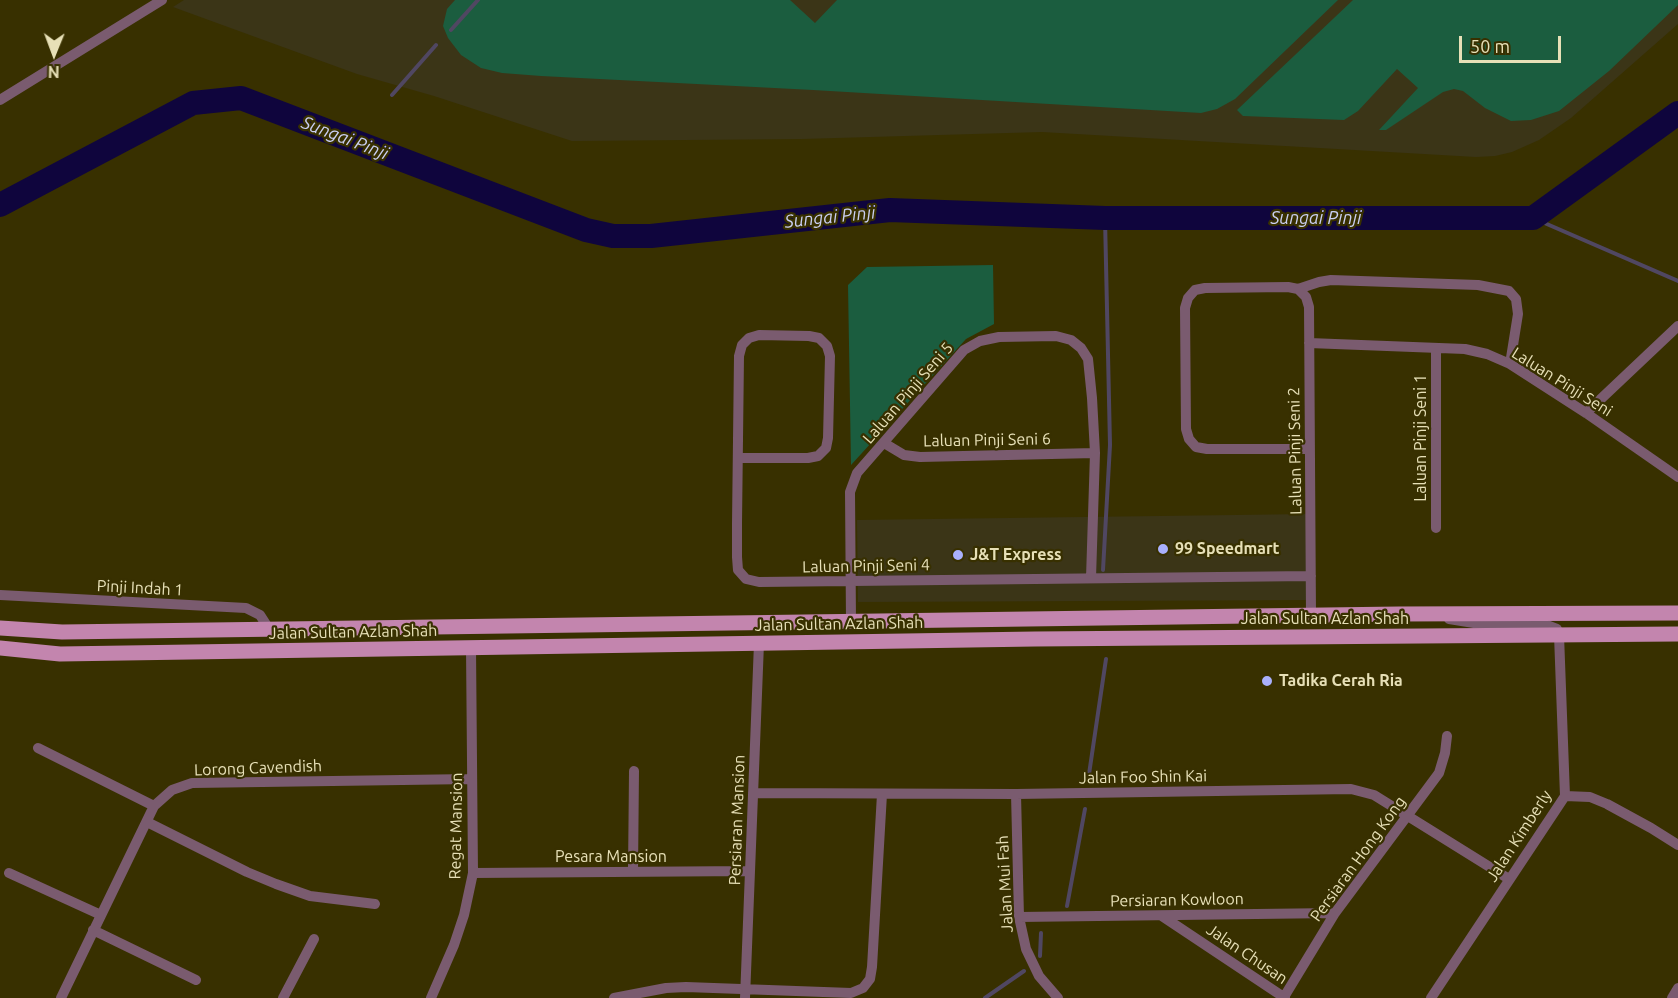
<!DOCTYPE html>
<html>
<head>
<meta charset="utf-8">
<style>
  body { margin:0 }
  #map { position:relative; width:1678px; height:998px; overflow:hidden; background:#383000; font-family:Ubuntu,sans-serif }
  canvas { display:block }
  .north { position:absolute; left:24px; top:24px; width:60px; height:60px; -webkit-text-stroke:4px #383000; paint-order:stroke; rotate:181deg; font-size:16px; font-weight:700; line-height:24px; text-align:center; color:#e7e0b7 }
  .north::after { content:''; display:block; margin:auto; width:21px; height:27px; background:#e7e0b7; clip-path:polygon(50% 0,100% 100%,50% 72%,0 100%) }
  .scale { position:absolute; left:1459px; top:36px; width:102px; height:27px; box-sizing:border-box; border:3px solid #e7e0b7; border-top:0; padding-left:8px; font-size:18px; line-height:21px; white-space:nowrap; color:#e7e0b7; -webkit-text-stroke:4px #383000; paint-order:stroke }
</style>
</head>
<body>
<div id="map">
<canvas width="1678" height="998"></canvas>
<div class="north">N</div>
<div class="scale">50 m</div>
</div>
<script>
const ctx = document.querySelector('canvas').getContext('2d');
ctx.lineJoin = 'round';
function fillPath(path, color) {
  ctx.fillStyle = color;
  ctx.fill(path, 'evenodd');
}
function poly(rows) {
  const path = new Path2D();
  for (const r of rows) {
    path.moveTo(r[0], r[1]);
    for (let i = 2; i < r.length; i += 2) path.lineTo(r[i], r[i + 1]);
  }
  return path;
}
function trace(path, color, width, dash) {
  ctx.strokeStyle = color;
  ctx.lineWidth = width;
  ctx.lineCap = dash ? 'butt' : 'round';
  ctx.setLineDash(dash || []);
  ctx.stroke(path);
}
function drawText(font, color, halo, rows, align = 'center') {
  ctx.font = font + ' Ubuntu,sans-serif';
  ctx.lineWidth = 4.5;
  ctx.setLineDash([]);
  ctx.textBaseline = 'middle';
  ctx.strokeStyle = halo;
  ctx.fillStyle = color;
  for (const [text, x, y, turn = 0] of rows) {
    ctx.save();
    ctx.translate(x, y);
    ctx.rotate((+turn || 0) * Math.PI / 180);
    ctx.textAlign = isNaN(turn) ? turn : align;
    if (halo) ctx.strokeText(text, 0, 0);
    ctx.fillText(text, 0, 0);
    ctx.restore();
  }
}
fillPath(poly([
  [184,0,1678,0,1678,24,1571,118,1539,140,1512,152,1495,156,1476,157,1042,132,802,139,572,141,434,96,357,74,173,7],
  [1311,514,1312,600,858,602,857,520]
]), '#3b3517');
fillPath(poly([
  [455,0,790,0,815,23,837,0,1338,0,1235,99,1217,109,1201,113,813,90,541,76,502,73,481,68,461,55,448,38,443,26,447,9],
  [1353,0,1678,0,1678,5,1609,71,1559,111,1531,120,1511,121,1485,108,1463,91,1454,89,1443,92,1386,130,1379,130,1418,88,1397,69,1358,111,1344,120,1243,116,1237,110],
  [993,265,994,324,966,339,851,465,848,285,867,267]
]), '#1b5d3f');
trace(poly([
  [451,30,478,0],
  [392,95,436,45],
  [1533,218,1678,281],
  [1103,570,1110,445,1105,218],
  [1088,781,1106,659],
  [1067,906,1085,809],
  [1040,956,1041,933],
  [985,998,1024,971]
]), '#504762', 4);
trace(poly([
  [0,205,193,103,241,98,586,230,613,236,651,236,890,210,1105,218,1533,218,1678,113]
]), '#0f053d', 24);
trace(poly([
  [0,100,162,0],
  [1298,289,1306,297,1309,307,1311,615],
  [1309,343,1465,349,1487,354,1510,364,1586,413,1678,477],
  [1436,348,1436,528],
  [1586,413,1678,326],
  [884,443,904,455,920,457,1095,453],
  [1310,449,1207,449,1196,447,1189,439,1186,429,1185,308,1188,298,1195,290,1205,288,1288,287,1298,289,1319,282,1331,280,1478,285,1509,291,1516,299,1518,314,1510,364],
  [738,458,808,458,818,456,826,448,828,438,830,356,827,346,819,338,809,336,759,335,749,338,742,345,739,356,737,523,737,557,738,570,746,579,759,582,1311,576],
  [0,595,246,608,260,615,269,629],
  [851,622,850,492,857,473,964,350,980,341,999,337,1056,336,1071,340,1081,348,1088,359,1092,398,1095,453,1091,578],
  [38,748,154,806],
  [753,793,1016,794,1351,789,1374,795,1509,879],
  [1016,794,1019,917,1026,949,1039,976,1058,998],
  [1565,796,1590,797,1607,804,1651,828,1678,845],
  [147,822,247,872,276,884,310,896,375,904],
  [633,872,634,771],
  [9,873,101,915],
  [473,873,750,871],
  [1162,916,1285,998],
  [1019,917,1335,913],
  [93,930,196,980],
  [1284,997,1335,913,1439,773,1445,753,1447,736],
  [61,998,154,806,172,790,192,783,472,779],
  [283,998,314,939],
  [431,998,454,945,464,915,473,873,471,648],
  [614,998,666,988,686,987,851,993,863,988,870,979,872,967,882,794],
  [745,998,759,643],
  [1431,998,1565,796,1559,635,1557,629,1544,624,1474,623,1449,619],
  [1672,998,1678,988]
]), '#7a5b6f', 10);
trace(poly([
  [0,628,62,632,1399,614,1678,613],
  [0,648,60,654,1035,639,1678,634]
]), '#c385ae', 15);
for (const [x, y, r, color] of [
  [1163,549,6,"#a9b0fc"],
  [958,555,6,"#a9b0fc"],
  [1267,681,6,"#a9b0fc"]
]) {
  const dot = new Path2D();
  dot.arc(x, y, r, 0, 2 * Math.PI);
  ctx.fillStyle = color;
  ctx.fill(dot);
  trace(dot, '#383000', 2);
}
drawText('16px', '#e7e0b7', '#383000', [
  ["Laluan Pinji Seni",1562,382,32],
  ["Laluan Pinji Seni 5",908,393,-49],
  ["Laluan Pinji Seni 1",1421,438,-90],
  ["Laluan Pinji Seni 6",987,440,-1],
  ["Laluan Pinji Seni 2",1295,451,-91],
  ["Laluan Pinji Seni 4",866,566,-1],
  ["Pinji Indah 1",140,588,3],
  ["Jalan Sultan Azlan Shah",1325,619],
  ["Jalan Sultan Azlan Shah",839,624,-1],
  ["Jalan Sultan Azlan Shah",353,632,-1],
  ["Lorong Cavendish",258,768,-2],
  ["Jalan Foo Shin Kai",1143,777,-1],
  ["Persiaran Mansion",737,820,-88],
  ["Regat Mansion",456,826,-89],
  ["Jalan Kimberly",1519,836,-57],
  ["Pesara Mansion",611,857],
  ["Persiaran Hong Kong",1358,859,-54],
  ["Jalan Mui Fah",1005,884,-93],
  ["Persiaran Kowloon",1177,900,-1],
  ["Jalan Chusan",1247,954,34]
]);
drawText('bold 16px', '#e7e0b7', '#383000', [
  ["99 Speedmart",1175,549],
  ["J&T Express",970,555],
  ["Tadika Cerah Ria",1279,681]
], 'left');
drawText('italic 18px', '#cacff3', '#383000', [
  ["Sungai Pinji",345,138,21],
  ["Sungai Pinji",830,217,-6],
  ["Sungai Pinji",1316,218]
]);
</script>
</body>
</html>
